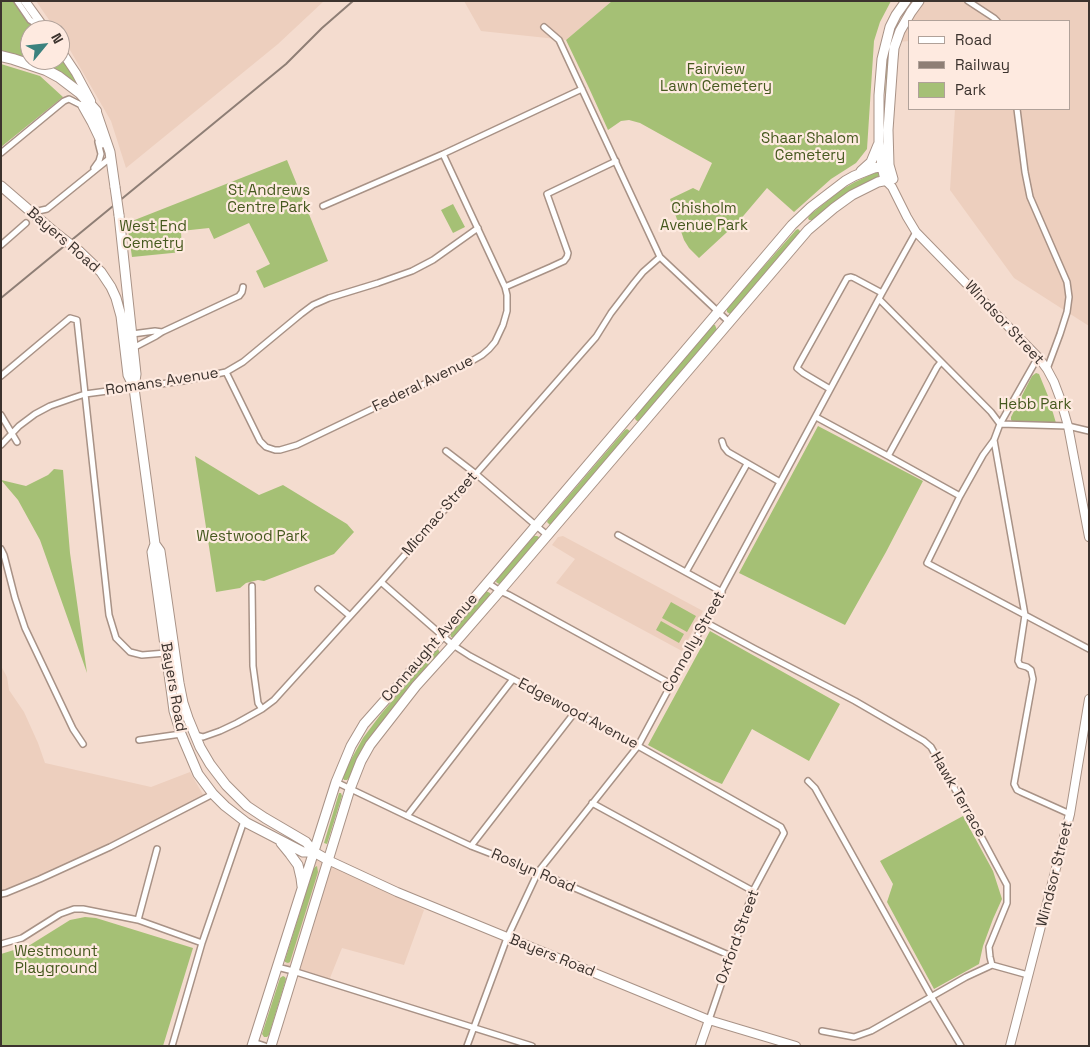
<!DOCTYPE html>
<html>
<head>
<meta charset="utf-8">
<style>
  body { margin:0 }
  #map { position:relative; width:1090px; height:1047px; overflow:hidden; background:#f4dccf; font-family:"Space Grotesk",sans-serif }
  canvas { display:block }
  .frame { position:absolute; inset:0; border:2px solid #3c332e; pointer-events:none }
  .legend { position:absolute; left:908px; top:20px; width:162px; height:90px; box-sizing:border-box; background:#feeae0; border:1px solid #b0a199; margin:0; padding:6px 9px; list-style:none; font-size:15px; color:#3c332e }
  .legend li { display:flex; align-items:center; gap:10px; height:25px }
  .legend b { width:25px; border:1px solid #b0a199 }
  .north { position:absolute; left:20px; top:20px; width:50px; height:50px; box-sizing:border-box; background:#feeae0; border:1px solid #b0a199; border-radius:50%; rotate:62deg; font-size:14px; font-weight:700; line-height:20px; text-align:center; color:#3c332e }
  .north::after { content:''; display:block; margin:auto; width:18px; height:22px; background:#3b827e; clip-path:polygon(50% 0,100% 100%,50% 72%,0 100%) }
</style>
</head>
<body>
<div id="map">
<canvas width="1090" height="1047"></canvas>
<div class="frame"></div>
<ul class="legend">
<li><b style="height:6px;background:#fff"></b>Road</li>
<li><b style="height:6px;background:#8e7e75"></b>Railway</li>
<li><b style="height:14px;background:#a5c075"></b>Park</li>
</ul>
<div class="north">N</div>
</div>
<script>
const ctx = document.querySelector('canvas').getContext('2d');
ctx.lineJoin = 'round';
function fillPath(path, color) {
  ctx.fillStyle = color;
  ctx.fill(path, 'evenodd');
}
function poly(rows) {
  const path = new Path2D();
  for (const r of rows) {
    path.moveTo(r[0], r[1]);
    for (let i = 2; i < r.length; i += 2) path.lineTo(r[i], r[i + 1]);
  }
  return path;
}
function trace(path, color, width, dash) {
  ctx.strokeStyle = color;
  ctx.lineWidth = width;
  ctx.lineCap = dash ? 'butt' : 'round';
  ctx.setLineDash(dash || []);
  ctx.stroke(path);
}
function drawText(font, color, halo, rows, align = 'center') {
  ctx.font = font + ' "Space Grotesk",sans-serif';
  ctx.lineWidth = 4.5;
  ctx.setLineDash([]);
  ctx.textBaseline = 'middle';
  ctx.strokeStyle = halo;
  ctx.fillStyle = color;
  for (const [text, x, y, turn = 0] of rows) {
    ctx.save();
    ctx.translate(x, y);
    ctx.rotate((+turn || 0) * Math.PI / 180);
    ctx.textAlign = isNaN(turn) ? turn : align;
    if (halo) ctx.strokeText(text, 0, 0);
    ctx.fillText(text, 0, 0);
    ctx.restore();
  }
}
fillPath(poly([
  [36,1,324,1,278,44,126,168,111,121,70,50,60,36,60,30,56,30],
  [464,1,612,1,566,40,481,31],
  [909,1,1089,1,1089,326,1014,278,950,190,955,109,1069,109,1069,21,909,21,909,41,888,43,904,8],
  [563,536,703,611,682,651,556,583,575,559,552,545,558,537],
  [1,666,7,677,9,690,24,712,38,743,45,763,151,787,190,772,205,798,149,827,1,894],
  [319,852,424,910,404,965,342,948,328,983,283,972]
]), '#edcfbe');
fillPath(poly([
  [1,1,14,1,30,23,40,27,42,30,30,30,30,60,60,60,60,55,75,76,81,90,10,53,1,51],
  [612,1,891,1,880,22,874,41,867,149,856,163,831,179,794,212,767,188,739,221,699,258,689,248,684,240,670,199,693,188,699,191,712,163,640,123,629,120,621,121,608,130,589,88,566,40],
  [893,34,895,34,886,135,883,155,883,147,887,57],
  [1,64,40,76,63,97,1,147],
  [287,160,328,261,264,288,256,271,270,264,249,223,214,239,209,228,181,231,182,252,132,257,127,223],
  [878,172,879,175,878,177,861,186,815,220,809,220,808,218,811,214,841,190,855,182,872,174],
  [453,204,465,227,453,233,441,210],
  [798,229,800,231,800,233,732,312,730,314,727,312,727,308,796,230],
  [713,325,715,325,717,330,641,421,637,421,635,419,636,415],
  [1036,373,1039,374,1048,396,1056,423,1012,421,1011,420,1011,417,1032,376],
  [818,426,923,481,886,552,845,625,739,573],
  [627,429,630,431,630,434,551,526,547,522,548,520,625,430],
  [195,456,259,495,283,485,347,524,354,532,334,554,264,581,258,580,246,583,240,588,216,592],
  [54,469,63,470,70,553,87,673,40,540,18,500,1,480,26,486,48,475],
  [534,536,537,536,539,537,539,540,502,584,499,584,496,582,497,579],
  [486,591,490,593,491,596,454,638,451,637,450,633],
  [671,602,696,616,687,632,662,618],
  [661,621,684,634,679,643,656,630],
  [710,631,840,704,809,761,752,729,722,784,712,780,648,745],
  [438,649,440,653,369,739,349,778,347,780,344,780,342,777,343,774,363,738,381,714,436,650],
  [339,793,341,793,342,796,327,844,324,843],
  [963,816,993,871,1002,899,993,919,983,946,979,964,934,989,887,902,893,884,880,861],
  [317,866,318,872,290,962,288,963,285,962,285,960,313,870,315,867],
  [85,917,96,918,193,948,163,1046,1,1046,1,954,30,945,70,920],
  [283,976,285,977,286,979,269,1035,267,1037,264,1037,262,1034,280,978]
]), '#a5c075');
const street = poly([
  [17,1,30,20,35,23,40,22],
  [968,1,994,18,997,21],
  [544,27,559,40,660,257,729,322],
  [1017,109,1025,172,1030,197,1067,282,1069,297,1067,312,1060,334,1047,369],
  [1,153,64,101,69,99,83,106],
  [94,168,99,161,101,154,98,142],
  [323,206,443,154,582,89],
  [32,211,38,211,47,209,110,158],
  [1,245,26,223],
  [505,287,551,267,564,261,567,257,568,253,547,194,616,161],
  [879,299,991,412,1000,424],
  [132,334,155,331,162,332],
  [133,348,156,336,162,332,239,296,242,292,243,287],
  [1038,357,1000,424,994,440,983,455,960,496,927,563,1089,649],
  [226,372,260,441,266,447,275,450,280,450,297,445,470,362,482,355,489,349,495,342,503,325,507,311,507,295,505,287,443,154],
  [1,376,70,318,77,320,109,615,116,638,130,652,142,655,166,653],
  [830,389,803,373,797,368,799,364,847,278,851,277,854,278,882,293],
  [1,415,17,442],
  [816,417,888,456,960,496],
  [1000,424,1068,426,1089,431],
  [994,440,1025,615,1018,661,1020,665,1027,667,1031,670,1033,679,1014,784,1017,790,1021,792,1070,814],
  [722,441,724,447,728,452,780,482],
  [1,445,19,426,35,414,50,406,73,398,85,394,183,381,226,372,243,362,301,314,313,305,329,298,378,283,412,271,433,260,478,228],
  [446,451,476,474,547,535],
  [888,456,937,367,941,362],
  [618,535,722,592],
  [1,549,4,555,15,598,25,628,73,729,83,744],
  [686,572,747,464],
  [381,582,453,645,470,656,638,746,781,827,784,833,753,891,709,1020],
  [488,583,500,591,509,595,671,684],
  [252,586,253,666,258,703,262,709],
  [318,589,350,616],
  [705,622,755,649,855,701,924,741,931,747,969,814,1007,885,1007,903,989,947,990,957,992,965,1028,975],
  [195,735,203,737,220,731,237,723,262,709,274,700,381,582,596,337,611,313,634,283,643,272,660,257],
  [139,740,181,734],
  [808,781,815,788,931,996,961,1046],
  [336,782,407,816,471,846,538,872,731,956],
  [592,803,753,891],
  [407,816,513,679],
  [471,846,575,712],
  [1,894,6,893,40,879,110,847,213,794],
  [138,920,157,849],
  [1,944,22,938,60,914,74,909,83,909,138,920,202,943],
  [277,967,293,971,532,1046],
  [822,1031,854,1037,871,1031,966,977,992,965],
  [253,1042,265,1046],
  [172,1046,202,943,244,821],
  [467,1046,507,938,538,872,638,746,882,293,916,232]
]);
const secondary = poly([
  [25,1,46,30],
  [60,49,76,73,91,101],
  [885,180,892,187,907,217,916,232,1038,357,1047,369,1054,382,1060,398,1068,426,1089,537],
  [328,860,397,892,709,1020,796,1046],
  [700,1046,709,1020],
  [1010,1046,1070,814,1089,699]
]);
const primary = poly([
  [83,106,92,122,102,143],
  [96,111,110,152,115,187],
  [861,171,871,162,878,145],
  [885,180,882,166,879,142,879,95,882,59,890,27,896,15,906,1],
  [1,186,52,230],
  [119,215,136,374,134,388,155,544,152,552,172,696,174,711,181,734,198,774,213,794,225,806,247,823,303,852,314,852],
  [79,251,101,272,111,287,116,298,121,316,128,375,134,387],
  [155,544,160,551,179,683,183,703,188,718,200,747,210,764,226,785,247,806,265,818,306,842,314,852,328,860],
  [281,843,290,854,298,865,301,878,302,886],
  [252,1046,336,782,351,746,364,724,442,636,792,225,811,207,845,181,854,176,874,168,889,165],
  [271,1046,350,789,361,761,370,745,416,686,453,645,500,591,808,230,834,208,852,195,878,182,893,179,889,165,888,130,893,60,894,48,900,31,911,12,919,1]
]);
const highway = poly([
  [1,56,13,59,46,70,59,77,80,93,96,111]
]);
trace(street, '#a89286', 8);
trace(secondary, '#a89286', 10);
trace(primary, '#a89286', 11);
trace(highway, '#a89286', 12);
trace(street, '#fff', 5);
trace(secondary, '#fff', 8);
trace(primary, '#fff', 9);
trace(highway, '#fff', 10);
trace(poly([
  [1,298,286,64,322,28,353,1]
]), '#8e7e75', 2);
const primaryBridge = poly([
  [115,187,119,215],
  [52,230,79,251]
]);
trace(primaryBridge, '#a89286', 11, []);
trace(primaryBridge, '#fff', 9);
drawText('15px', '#46591f', '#feeae0', [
  ["Fairview",716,70],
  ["Lawn Cemetery",716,87],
  ["Shaar Shalom",810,139],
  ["Cemetery",810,156],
  ["St Andrews",269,191],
  ["Centre Park",269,208],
  ["Chisholm",704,209],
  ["Avenue Park",704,226],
  ["West End",153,227],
  ["Cemetry",153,244],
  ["Hebb Park",1035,405],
  ["Westwood Park",252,537],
  ["Westmount",56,952],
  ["Playground",56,969]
]);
drawText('15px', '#3c332e', '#feeae0', [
  ["Bayers Road",63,240,41],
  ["Windsor Street",1004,323,47],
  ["Romans Avenue",162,382,-9],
  ["Federal Avenue",423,384,-26],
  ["Micmac Street",440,514,-49],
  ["Connolly Street",694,642,-61],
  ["Connaught Avenue",430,648,-49],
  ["Bayers Road",173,687,80],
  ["Edgewood Avenue",578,714,28],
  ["Hawk Terrace",958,795,60],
  ["Roslyn Road",533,871,23],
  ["Windsor Street",1055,874,-76],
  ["Oxford Street",738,937,-70],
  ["Bayers Road",552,956,22]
]);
</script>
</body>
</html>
